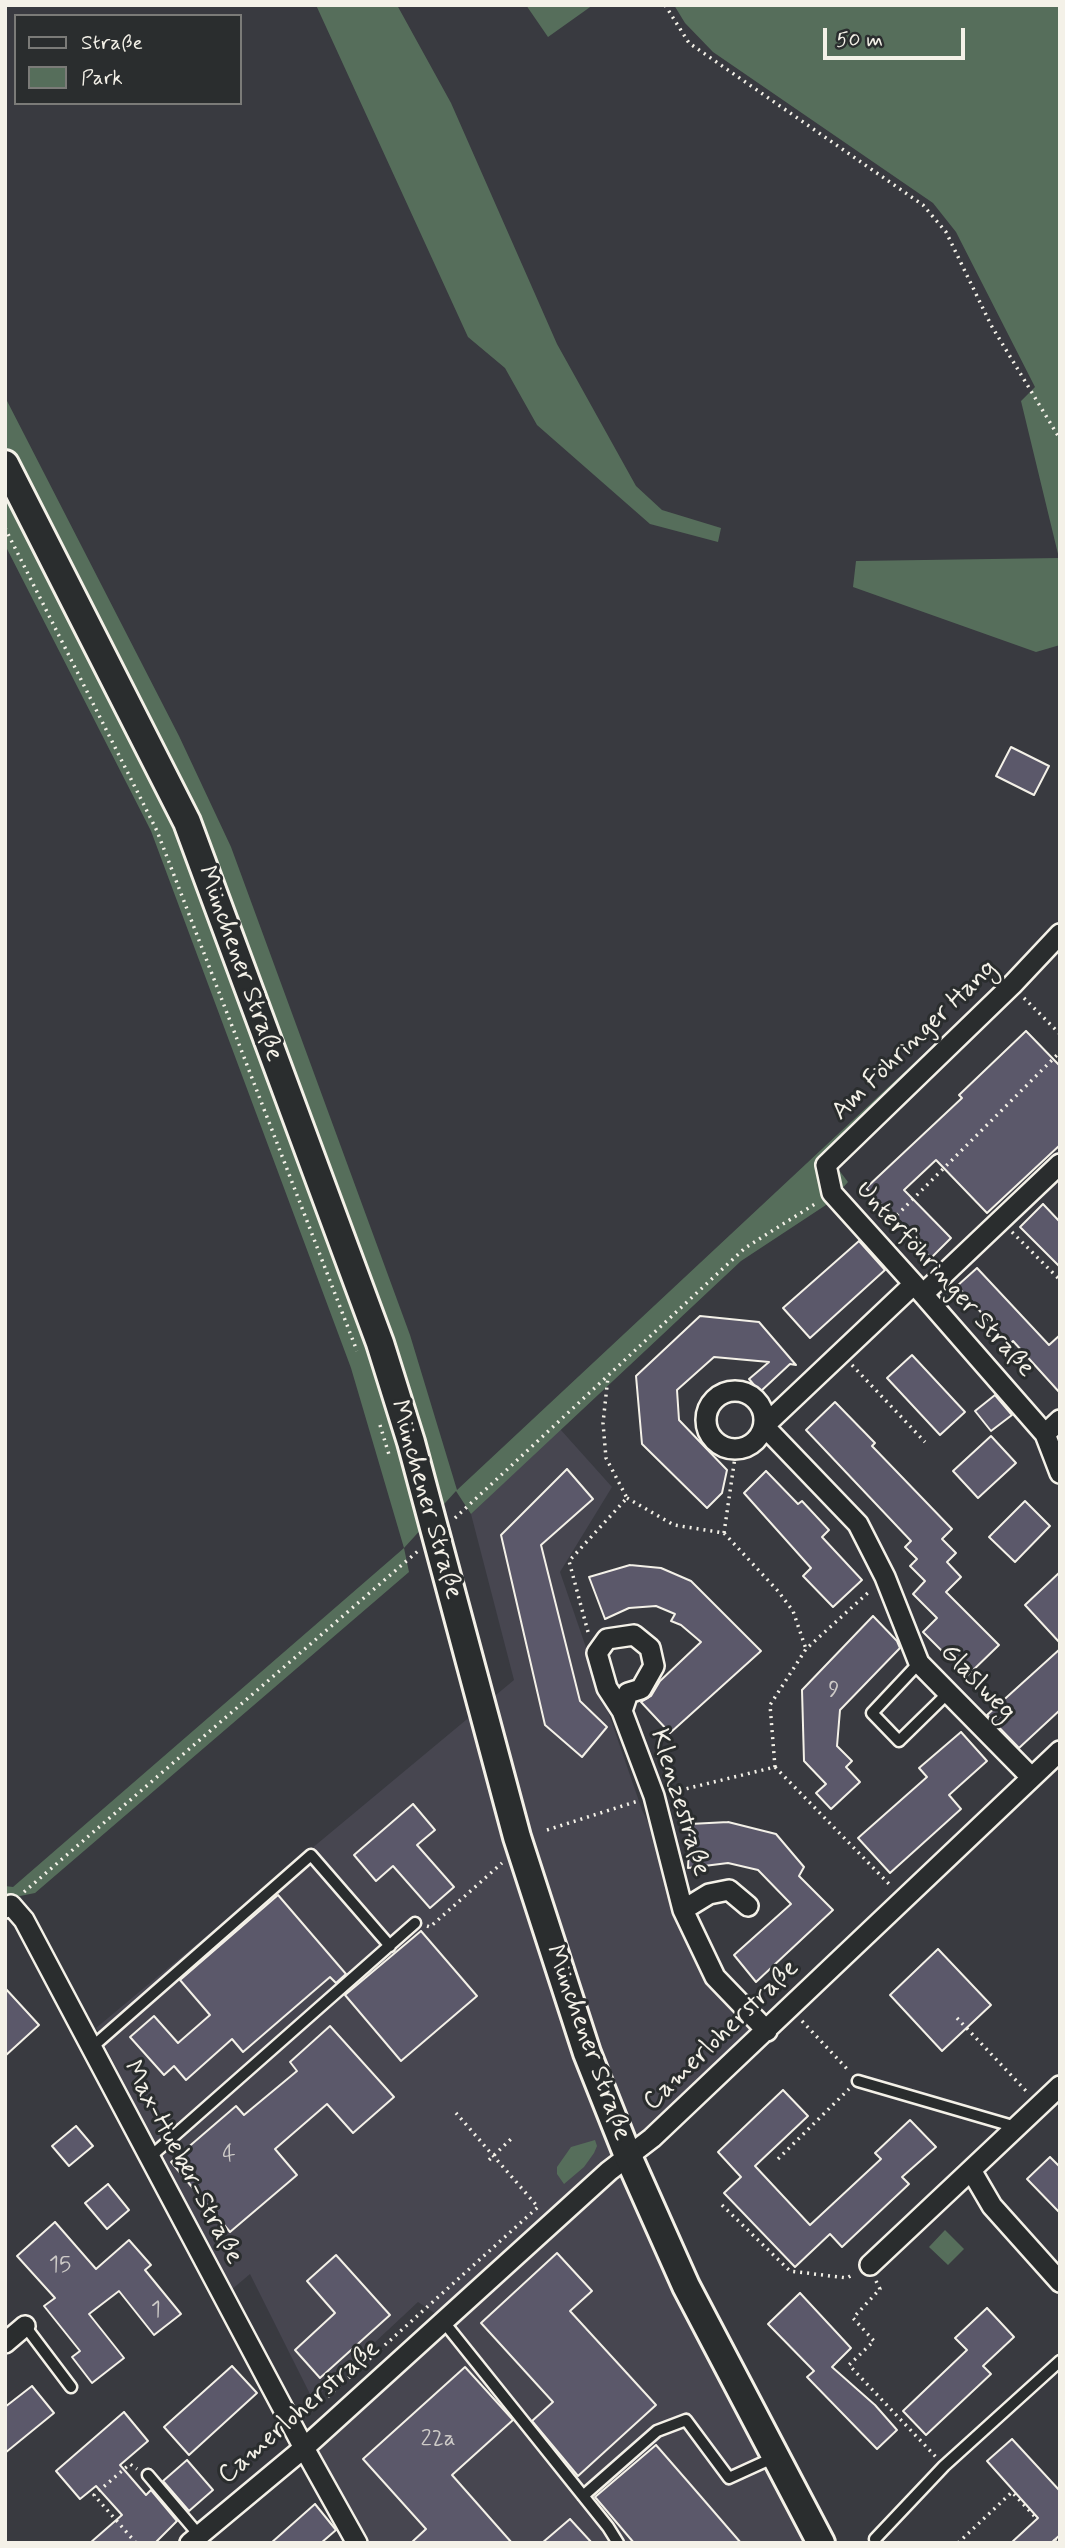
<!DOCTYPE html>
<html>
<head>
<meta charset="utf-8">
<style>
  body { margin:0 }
  #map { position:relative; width:1065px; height:2548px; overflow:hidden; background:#393a40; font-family:Mynerve,sans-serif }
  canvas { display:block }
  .frame { position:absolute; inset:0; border:7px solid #f4f1e8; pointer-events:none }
  .legend { position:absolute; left:14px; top:14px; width:228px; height:91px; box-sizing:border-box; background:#2a2d2e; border:2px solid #7b7b78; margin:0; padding:9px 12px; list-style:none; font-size:21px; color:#f4f1e8 }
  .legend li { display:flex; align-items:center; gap:14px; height:35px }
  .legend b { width:35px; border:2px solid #7b7b78 }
  .scale { position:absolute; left:823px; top:28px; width:142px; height:32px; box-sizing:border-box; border:4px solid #f4f1e8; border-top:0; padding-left:9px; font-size:21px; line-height:24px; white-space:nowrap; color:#f4f1e8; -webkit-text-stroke:5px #2a2d2e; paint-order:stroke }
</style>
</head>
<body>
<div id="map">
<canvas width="1065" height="2548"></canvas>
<div class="frame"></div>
<ul class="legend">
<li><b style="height:9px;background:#2a2d2e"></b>Straße</li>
<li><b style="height:19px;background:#566e5b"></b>Park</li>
</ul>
<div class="scale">50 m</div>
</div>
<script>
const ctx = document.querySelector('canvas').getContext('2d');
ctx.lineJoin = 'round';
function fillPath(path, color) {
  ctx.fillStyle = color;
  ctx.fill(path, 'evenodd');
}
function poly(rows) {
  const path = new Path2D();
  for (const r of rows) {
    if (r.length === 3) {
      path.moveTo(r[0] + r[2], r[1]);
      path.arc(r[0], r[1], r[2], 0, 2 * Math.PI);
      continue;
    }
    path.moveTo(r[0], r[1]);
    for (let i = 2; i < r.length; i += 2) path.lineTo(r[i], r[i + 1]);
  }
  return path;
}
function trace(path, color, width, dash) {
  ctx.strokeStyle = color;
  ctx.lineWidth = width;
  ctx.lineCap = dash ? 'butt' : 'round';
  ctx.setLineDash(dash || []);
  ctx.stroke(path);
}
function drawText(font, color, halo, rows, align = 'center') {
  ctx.font = font + ' Mynerve,sans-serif';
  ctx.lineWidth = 6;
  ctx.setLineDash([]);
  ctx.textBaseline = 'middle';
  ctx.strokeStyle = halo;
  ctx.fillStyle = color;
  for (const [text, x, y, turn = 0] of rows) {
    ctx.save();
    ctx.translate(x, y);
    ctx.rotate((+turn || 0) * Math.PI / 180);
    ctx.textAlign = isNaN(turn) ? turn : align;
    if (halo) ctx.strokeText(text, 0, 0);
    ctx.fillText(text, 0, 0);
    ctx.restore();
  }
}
fillPath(poly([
  [560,1429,612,1487,560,1572,642,1810,699,1926,759,2041,628,2157,806,2543,361,2543,316,2454,454,2326,418,2302,313,2400,250,2274,230,2291,96,2028,514,1680,471,1514]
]), '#474650');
fillPath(poly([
  [316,5,397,5,451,103,557,344,636,486,662,510,721,528,718,542,650,524,537,425,505,368,468,337],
  [526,5,593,5,548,37],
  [674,5,1060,5,1060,645,1036,652,853,587,856,561,1059,558,1021,401,1035,387,956,232,933,203,713,52,685,23],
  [5,397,179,736,231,847,410,1335,457,1490,1004,979,1060,920,1060,948,835,1165,848,1182,829,1203,741,1261,471,1514,456,1491,404,1548,409,1572,35,1893,5,1899,5,1886,13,1887,404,1548,351,1368,151,831,5,545],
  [595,2140,597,2146,594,2153,584,2167,564,2184,557,2174,557,2167,571,2147],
  [945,2230,964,2249,948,2265,929,2247]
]), '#566e5b');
const building = poly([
  [1011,747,1049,766,1034,795,996,776,1011,747],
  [1026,1031,1060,1066,1060,1145,987,1213,936,1160,904,1190,951,1238,931,1258,866,1188,962,1098,959,1095,1026,1031],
  [1043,1204,1060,1222,1060,1267,1020,1227,1043,1204],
  [859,1241,885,1270,810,1338,783,1308,859,1241],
  [977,1268,1049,1345,1060,1335,1060,1393,1013,1341,1010,1344,957,1286,977,1268],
  [700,1316,759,1322,796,1365,790,1364,760,1392,749,1379,769,1362,714,1357,677,1390,679,1420,727,1470,722,1493,707,1508,642,1444,636,1376,700,1316],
  [912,1355,965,1412,940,1435,887,1378,912,1355],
  [995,1395,1012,1415,991,1431,975,1411,995,1395],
  [835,1402,875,1443,872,1446,952,1529,942,1539,956,1553,947,1562,961,1577,946,1592,999,1645,967,1676,923,1632,937,1618,913,1594,925,1581,910,1566,917,1559,905,1547,911,1541,806,1430,835,1402],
  [991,1436,1016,1463,978,1498,953,1471,991,1436],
  [567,1469,593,1499,541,1545,580,1701,607,1727,582,1757,545,1725,501,1535,567,1469],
  [766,1471,798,1504,802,1501,829,1530,822,1537,862,1580,833,1607,803,1576,811,1568,744,1493,766,1471],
  [1025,1501,1050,1526,1015,1562,989,1537,1025,1501],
  [630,1565,661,1568,691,1581,761,1651,670,1733,641,1702,651,1696,660,1681,701,1642,681,1625,671,1621,675,1614,656,1606,629,1608,605,1619,589,1577,630,1565],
  [1060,1572,1060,1643,1025,1605,1060,1572],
  [873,1616,897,1641,900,1648,840,1710,837,1746,852,1761,846,1767,860,1782,831,1809,816,1793,826,1784,804,1761,802,1690,873,1616],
  [1060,1649,1060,1710,1019,1748,987,1715,1060,1649],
  [961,1732,987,1761,949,1795,961,1809,890,1873,858,1838,927,1777,919,1768,961,1732],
  [413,1804,435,1830,417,1845,454,1887,430,1908,393,1866,376,1881,354,1855,413,1804],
  [728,1822,776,1834,804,1867,799,1876,833,1910,756,1982,734,1955,791,1904,758,1870,728,1863,688,1868,690,1824,728,1822],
  [278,1895,346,1974,336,1983,330,1977,243,2052,232,2039,186,2080,174,2066,164,2075,130,2037,154,2016,178,2043,210,2015,180,1980,278,1895],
  [421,1931,477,1996,401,2061,345,1995,421,1931],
  [938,1949,991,2005,942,2051,890,1995,938,1949],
  [5,1988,39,2025,5,2056,5,1988],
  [330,2026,394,2097,353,2133,327,2104,275,2149,297,2175,230,2232,171,2162,236,2106,244,2115,297,2071,290,2062,330,2026],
  [783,2090,808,2116,755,2166,810,2225,881,2159,875,2153,910,2120,936,2147,902,2177,909,2184,842,2247,830,2234,795,2267,724,2193,741,2177,718,2152,783,2090],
  [76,2126,93,2146,69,2166,52,2146,76,2126],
  [1050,2157,1060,2167,1060,2213,1027,2179,1050,2157],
  [108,2184,129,2210,107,2229,85,2203,108,2184],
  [55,2222,96,2269,129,2240,151,2265,145,2270,181,2314,154,2335,119,2291,89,2314,124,2358,92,2383,72,2357,80,2351,44,2306,55,2298,17,2256,55,2222],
  [557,2253,592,2291,570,2311,656,2405,578,2476,532,2421,553,2402,481,2323,557,2253],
  [336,2255,390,2315,320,2378,295,2350,335,2313,307,2281,336,2255],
  [800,2293,851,2348,832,2367,875,2405,897,2430,877,2449,807,2377,814,2371,768,2324,800,2293],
  [987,2308,1014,2337,983,2366,991,2374,926,2435,903,2411,967,2350,955,2338,987,2308],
  [232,2366,257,2393,189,2455,164,2427,232,2366],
  [465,2367,513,2420,452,2475,512,2543,411,2543,426,2529,363,2459,465,2367],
  [32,2386,54,2413,5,2453,5,2407,32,2386],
  [124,2412,148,2441,120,2465,146,2495,151,2490,177,2521,155,2543,90,2543,122,2515,96,2486,80,2499,56,2471,124,2412],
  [1012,2439,1060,2491,1060,2535,1051,2543,1011,2543,1038,2518,987,2461,1012,2439],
  [656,2445,690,2484,741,2543,634,2543,595,2497,656,2445],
  [187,2460,213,2490,189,2511,163,2481,187,2460],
  [315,2504,336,2530,321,2543,271,2543,315,2504],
  [570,2519,592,2543,542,2543,570,2519]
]);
fillPath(building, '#5b586a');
trace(building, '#f4f1e8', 2);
const service = poly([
  [919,1663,872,1713,899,1741,949,1692],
  [91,2048,311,1855,390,1946],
  [858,2081,1016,2127],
  [150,2157,415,1923],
  [443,2321,608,2527,618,2543],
  [25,2326,71,2387],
  [148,2475,199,2535],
  [583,2496,657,2431,686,2420,729,2478,775,2457],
  [875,2539,944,2466,1060,2361]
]);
const minor = poly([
  [1060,934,1012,985,826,1165,832,1193,914,1284,1045,1434,1060,1473],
  [914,1284,764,1426,858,1524,885,1577,919,1663,1031,1777],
  [923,1294,1060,1164],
  [735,1420,29],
  [1045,1434,1060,1420],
  [622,1711,628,1693,641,1689,654,1666,650,1648,634,1635,607,1639,597,1653,607,1688,622,1711,654,1796,683,1910],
  [748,1906,729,1890,709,1894,683,1910,715,1977,767,2031],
  [5,1908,11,1905,24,1920,304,2448,357,2543],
  [1060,2086,971,2170,992,2206,1060,2282],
  [870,2265,971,2170],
  [5,2343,25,2326],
  [190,2543,304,2448,609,2171,652,2138,1060,1751]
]);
const secondary = poly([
  [5,464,187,822,380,1343,411,1442,517,1837,587,2053,628,2156,686,2286,821,2543]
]);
trace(service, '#f4f1e8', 15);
trace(minor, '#f4f1e8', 24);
trace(secondary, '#f4f1e8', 32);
trace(poly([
  [665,5,689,43,923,205,946,232,991,325,1060,439],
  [5,528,157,831,357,1351],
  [1024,998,1060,1034],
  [887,1225,1060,1052],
  [1012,1232,1060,1280],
  [852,1365,925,1442],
  [380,1425,390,1458],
  [627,1498,674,1525,724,1533],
  [455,1518,745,1248,818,1202],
  [724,1533,778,1591,793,1611,806,1649],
  [724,1533,736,1450],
  [588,1632,569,1561,627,1498,606,1458,603,1423,608,1377],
  [775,1767,892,1887],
  [673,1792,775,1767,770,1705,806,1649,871,1590],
  [547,1830,638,1801],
  [24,1892,418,1551],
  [427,1926,430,1927,502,1863],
  [957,2018,1028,2093],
  [802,2021,849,2071],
  [778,2159,849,2089],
  [489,2160,512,2138],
  [722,2205,790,2271,847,2278,854,2274],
  [876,2281,880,2289,853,2318,874,2341,849,2365,936,2457],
  [305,2412,314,2409,538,2207,456,2113],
  [1055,2539,1056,2543],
  [136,2543,94,2495,130,2464,137,2469],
  [958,2543,1012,2492,1037,2519]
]), '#f4f1e8', 3.5, [2, 5]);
trace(service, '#2a2d2e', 10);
trace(minor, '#2a2d2e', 19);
trace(secondary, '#2a2d2e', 26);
drawText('23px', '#cecbc8', null, [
  ["9",834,1691],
  ["4",229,2155],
  ["15",60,2266],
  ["1",156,2311],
  ["22a",438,2440]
]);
drawText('26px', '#f4f1e8', '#2a2d2e', [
  ["Münchener Straße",239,964,70],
  ["Am Föhringer Hang",915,1041,-44],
  ["Unterföhringer Straße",944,1280,48],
  ["Münchener Straße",425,1500,74],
  ["Glaslweg",977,1683,46],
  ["Klenzestraße",679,1803,73],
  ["Camerloherstraße",722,2036,-44],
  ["Münchener Straße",587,2043,70],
  ["Max-Hueber-Straße",182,2163,62],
  ["Camerloherstraße",300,2413,-41]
]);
</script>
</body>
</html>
